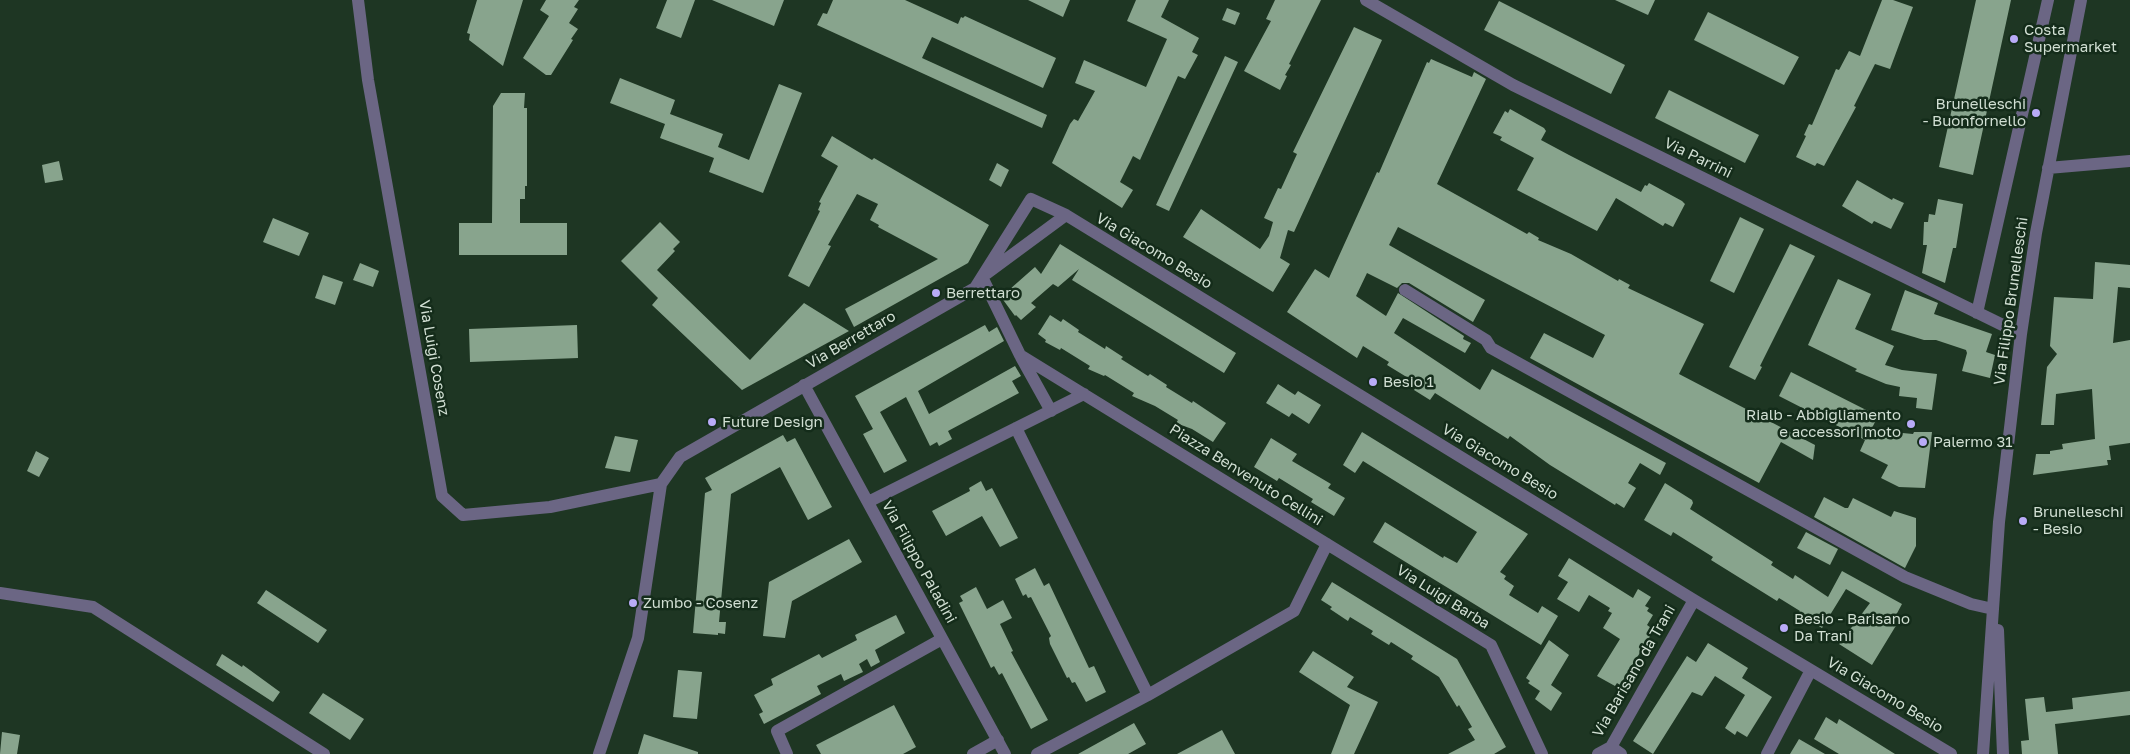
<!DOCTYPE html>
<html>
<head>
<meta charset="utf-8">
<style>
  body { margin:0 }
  canvas { display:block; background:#1e3623 }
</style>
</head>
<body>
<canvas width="2130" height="754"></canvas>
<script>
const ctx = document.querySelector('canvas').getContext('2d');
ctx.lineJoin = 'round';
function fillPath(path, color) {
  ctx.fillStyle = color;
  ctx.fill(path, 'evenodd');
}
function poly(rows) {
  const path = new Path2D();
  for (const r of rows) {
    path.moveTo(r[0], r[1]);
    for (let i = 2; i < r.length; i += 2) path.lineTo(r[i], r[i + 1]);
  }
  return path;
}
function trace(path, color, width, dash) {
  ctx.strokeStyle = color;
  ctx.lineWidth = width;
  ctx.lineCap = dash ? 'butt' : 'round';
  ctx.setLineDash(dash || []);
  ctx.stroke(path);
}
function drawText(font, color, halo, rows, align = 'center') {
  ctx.font = font + ' "Golos Text",sans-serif';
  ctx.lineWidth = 5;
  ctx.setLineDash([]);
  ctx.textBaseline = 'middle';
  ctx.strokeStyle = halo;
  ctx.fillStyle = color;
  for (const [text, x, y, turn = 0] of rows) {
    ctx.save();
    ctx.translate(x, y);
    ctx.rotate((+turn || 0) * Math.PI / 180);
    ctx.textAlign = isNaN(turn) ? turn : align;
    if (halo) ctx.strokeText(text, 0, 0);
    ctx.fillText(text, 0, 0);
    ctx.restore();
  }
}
fillPath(poly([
  [477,0,523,0,503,66,469,40,470,34,467,33],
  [546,0,579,0,574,7,578,9,569,23,578,29,571,39,573,40,551,75,546,75,523,58,549,16,540,10],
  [667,0,695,0,681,38,656,28],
  [712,0,784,0,774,26],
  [833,0,905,0,958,24,961,17,963,18,965,16,1056,58,1043,88,932,37,922,58,1047,115,1042,128,817,25,823,13,827,14],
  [1028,0,1070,0,1063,17],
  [1136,0,1169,0,1161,17,1199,38,1192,52,1198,55,1185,79,1178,76,1140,160,1133,156,1120,182,1133,190,1122,208,1052,163,1070,124,1074,119,1078,121,1095,91,1075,83,1084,60,1146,87,1167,39,1127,21],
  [1275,0,1321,0,1289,64,1291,65,1285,75,1287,76,1280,90,1244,71,1271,21,1266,19],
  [1615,0,1655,0,1648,15],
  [1882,0,1893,0,1913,7,1890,69,1875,64,1854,106,1856,107,1824,166,1817,163,1815,166,1796,157,1806,136,1804,135,1809,124,1812,125,1836,69,1839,70,1849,51,1860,56],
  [1976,0,2011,0,1973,175,1939,167],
  [1499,1,1625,65,1611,94,1484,30],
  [1227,8,1240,13,1235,25,1222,20],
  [1708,12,1799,57,1784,85,1694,40],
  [1354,27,1382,40,1294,232,1288,230,1280,258,1290,264,1273,292,1183,237,1201,209,1260,249,1269,236,1273,222,1264,218,1278,188,1281,189,1297,154,1293,152],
  [1225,56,1238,62,1169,211,1156,205],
  [1431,59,1472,77,1474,72,1486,79,1437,184,1527,234,1529,232,1539,238,1538,240,1571,254,1618,281,1619,279,1630,285,1628,288,1704,324,1679,374,1815,445,1813,460,1781,442,1759,483,1530,358,1544,333,1593,358,1605,335,1398,227,1389,245,1485,300,1473,322,1409,283,1402,283,1397,288,1367,273,1356,296,1386,316,1398,293,1464,336,1463,339,1471,343,1465,353,1403,318,1394,333,1480,390,1492,369,1666,463,1660,475,1640,463,1628,483,1636,488,1624,508,1616,503,1615,505,1550,465,1510,436,1508,439,1435,393,1430,400,1414,390,1418,384,1387,365,1389,362,1363,346,1357,358,1287,312,1315,269,1329,278,1377,172,1379,173,1427,62,1429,63],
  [620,78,675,100,670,114,723,134,718,147,749,160,779,84,802,93,763,193,709,172,714,158,660,138,665,124,610,103],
  [1669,90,1759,135,1745,163,1655,118],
  [501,93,525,93,524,108,527,108,527,186,525,186,525,199,520,199,520,223,567,223,567,255,459,255,459,223,492,223,493,106],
  [1510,109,1544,128,1546,131,1541,140,1569,155,1641,192,1645,185,1647,186,1649,183,1682,201,1685,204,1673,227,1665,223,1663,226,1616,198,1597,231,1517,190,1534,158,1500,140,1502,137,1493,133,1505,111,1508,113],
  [832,136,872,160,874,158,989,225,968,263,854,327,845,309,938,259,878,227,879,225,870,220,878,204,857,194,828,245,831,246,809,287,788,276,820,211,818,210,821,203,819,202,838,166,821,156],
  [59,161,63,180,45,183,42,165],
  [997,163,1009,170,1001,187,989,180],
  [1857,180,1892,200,1893,198,1904,203,1891,229,1874,221,1872,224,1842,206],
  [1938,199,1963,204,1956,248,1953,248,1945,283,1922,273,1927,245,1923,245,1924,222,1928,222,1929,214,1935,215],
  [1740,217,1764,229,1734,293,1710,281],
  [273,218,309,233,299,256,263,242],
  [660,222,680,242,673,249,675,251,657,270,750,360,804,303,849,331,742,390,652,305,658,298,621,261],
  [1060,244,1236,353,1224,373,1072,280,1079,269,1058,287,1053,284,1031,303,1036,307,1021,320,1016,315,1015,316,1001,297,1035,267,1041,274],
  [1790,244,1815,256,1760,366,1762,367,1755,380,1729,367],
  [2095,262,2130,265,2130,288,2118,287,2113,343,2130,340,2130,443,2109,446,2111,460,2107,460,2108,465,2033,475,2036,454,2050,454,2050,451,2063,449,2062,444,2095,439,2092,389,2056,394,2054,425,2041,425,2047,367,2057,354,2050,346,2054,297,2093,299],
  [360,263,379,271,373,287,353,280],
  [323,275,343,282,335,305,315,298],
  [1838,279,1871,294,1855,329,1894,346,1885,365,1902,370,1937,374,1932,410,1916,408,1917,398,1899,396,1900,387,1886,384,1855,371,1857,369,1808,345],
  [1905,290,1938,303,1934,314,1992,334,1986,352,1995,355,1990,378,1962,371,1967,353,1966,350,1936,340,1924,340,1891,330],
  [1050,315,1061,322,1063,319,1079,330,1078,332,1105,349,1106,346,1123,357,1121,359,1148,376,1150,374,1167,385,1166,387,1192,403,1193,401,1226,423,1213,442,1192,429,1176,423,1178,420,1155,406,1132,396,1134,393,1105,375,1104,376,1088,369,1090,366,1061,348,1060,350,1045,342,1046,340,1038,334],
  [577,325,578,358,470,362,469,329],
  [985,325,989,332,997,327,1004,341,918,391,929,414,1015,366,1021,376,1012,381,1019,393,948,431,952,439,939,446,937,442,930,446,906,397,880,412,907,461,884,473,863,434,873,429,855,396],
  [1791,372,1878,416,1871,430,1913,434,1914,432,1932,432,1925,488,1899,487,1881,478,1888,465,1860,451,1865,440,1779,396],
  [1278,384,1295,395,1298,391,1321,405,1309,424,1292,413,1289,417,1266,403],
  [1362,432,1528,534,1500,572,1506,576,1504,579,1514,586,1509,595,1538,613,1542,606,1558,616,1541,645,1373,542,1385,522,1443,558,1444,556,1457,563,1477,532,1363,461,1355,473,1343,465],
  [783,435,787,442,795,438,832,507,808,520,780,467,731,494,719,622,726,622,725,634,718,633,718,635,693,633,705,493,712,490,705,478],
  [615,436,638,440,630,472,605,468],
  [1271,438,1297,454,1292,461,1331,484,1328,488,1345,498,1334,516,1311,502,1313,499,1279,478,1277,481,1254,467],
  [36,451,49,458,39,477,27,471],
  [981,481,986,491,992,488,1018,538,1000,547,982,516,946,536,932,511,970,491,969,488],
  [1665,483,1692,500,1693,503,1690,509,1773,562,1771,565,1793,579,1795,575,1828,597,1842,571,1902,604,1895,617,1900,619,1872,665,1839,644,1870,603,1846,589,1822,628,1798,613,1800,611,1779,598,1777,601,1711,560,1713,557,1673,532,1671,536,1644,520],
  [1824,497,1845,508,1848,508,1853,498,1891,517,1894,511,1916,518,1916,546,1905,568,1814,517],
  [1806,532,1838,549,1830,565,1797,548],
  [849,539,862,562,792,601,785,638,763,636,769,582],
  [1569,558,1633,598,1638,589,1651,597,1645,606,1649,608,1647,611,1653,615,1647,625,1654,630,1620,685,1617,683,1615,686,1597,676,1620,639,1603,628,1612,613,1608,611,1610,608,1589,595,1579,612,1557,599,1568,582,1558,576],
  [1035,568,1044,586,1049,583,1089,668,1094,666,1106,692,1086,702,1075,682,1072,683,1069,677,1067,678,1050,644,1049,638,1051,636,1031,597,1028,598,1026,594,1023,596,1015,579],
  [1332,582,1457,659,1506,747,1494,754,1448,754,1475,740,1468,729,1472,727,1459,705,1457,707,1439,677,1411,659,1413,656,1391,642,1389,645,1371,634,1373,631,1350,617,1348,621,1330,609,1332,607,1321,600],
  [976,587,987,609,1003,600,1012,618,1000,624,1013,651,1011,652,1048,720,1031,729,1002,673,999,675,994,666,991,668,959,603,963,601,960,596],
  [266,590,327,630,318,643,257,603],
  [896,615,905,633,875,650,880,662,871,667,867,659,859,664,863,672,844,681,841,674,817,686,821,694,764,724,759,714,763,712,754,695,773,685,771,679,819,654,822,658,857,640,855,635],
  [1549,640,1569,655,1551,685,1562,693,1551,711,1535,699,1540,691,1528,683,1530,681,1526,678],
  [1708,643,1748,668,1742,678,1772,697,1747,737,1737,731,1735,735,1725,728,1745,695,1715,676,1702,696,1692,692,1653,754,1633,741,1687,656,1696,662],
  [1313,651,1354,677,1347,687,1378,702,1354,754,1331,754,1350,705,1299,672],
  [222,654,242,667,243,665,280,692,273,702,216,665],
  [678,670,702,672,697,719,673,717],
  [2130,691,2130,715,2055,724,2058,754,2022,754,2021,741,2029,740,2025,699,2044,697,2046,712,2073,709,2072,698],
  [323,693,364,719,350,740,309,713],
  [894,705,916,747,903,754,821,754,816,745],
  [1826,717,1837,724,1839,719,1895,754,1839,754,1814,739],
  [1134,723,1146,744,1128,754,1078,754],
  [1222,730,1235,754,1177,754],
  [2,732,20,735,17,754,0,754],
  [644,734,698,752,698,754,638,754],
  [1799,739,1825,754,1790,754]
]), '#88a48d');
trace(poly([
  [358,0,368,80,442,496,463,515,550,507,661,484],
  [1366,0,1513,85,2021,334],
  [2048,168,2130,161],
  [1066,215,982,277,1020,355,1491,645,1542,754],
  [1405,290,1486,340,1491,348,1905,577,1971,604,1993,609],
  [1977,313,2048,0],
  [1021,357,1051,411],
  [804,385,1005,754],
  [1016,428,1148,695],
  [868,502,1084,394],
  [0,593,93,607,324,754],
  [1998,630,2003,754],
  [1611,747,1621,754],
  [599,754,638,638,661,484,680,457,975,288,1031,199,1066,215,1694,600,1951,754],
  [787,754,777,731,942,639],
  [973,754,998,740],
  [1037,754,1148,695,1294,611,1327,544],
  [1598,754,1611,747,1694,600],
  [1767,754,1811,670],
  [1983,754,1999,522,2021,334,2036,233,2081,0]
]), '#6b6684', 12);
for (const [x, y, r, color] of [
  [2014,39,5,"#b9abf7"],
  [2036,113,5,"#b9abf7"],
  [936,293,5,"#b9abf7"],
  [1373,382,5,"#b9abf7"],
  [712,422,5,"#b9abf7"],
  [1911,424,5,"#b9abf7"],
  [1923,442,5,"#b9abf7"],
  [2023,521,5,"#b9abf7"],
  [633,603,5,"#b9abf7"],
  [1784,628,5,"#b9abf7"]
]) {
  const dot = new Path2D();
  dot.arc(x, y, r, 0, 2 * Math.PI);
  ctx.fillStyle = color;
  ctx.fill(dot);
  trace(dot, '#142c1a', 2);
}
drawText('15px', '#d1dfd3', '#142c1a', [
  ["Costa",2024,30],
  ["Supermarket",2024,47],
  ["Brunelleschi",2026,104,"right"],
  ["- Buonfornello",2026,121,"right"],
  ["Berrettaro",946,293],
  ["Besio 1",1383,382],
  ["Rialb - Abbigliamento",1901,415,"right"],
  ["e accessori moto",1901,432,"right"],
  ["Future Design",722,422],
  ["Palermo 31",1933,442],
  ["Brunelleschi",2033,512],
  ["- Besio",2033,529],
  ["Zumbo - Cosenz",643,603],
  ["Besio - Barisano",1794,619],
  ["Da Trani",1794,636]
], 'left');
drawText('15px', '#d1dfd3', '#142c1a', [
  ["Via Parrini",1698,158,26],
  ["Via Giacomo Besio",1154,251,31],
  ["Via Filippo Brunelleschi",2011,301,-82],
  ["Via Berrettaro",851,340,-30],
  ["Via Luigi Cosenz",434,358,80],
  ["Via Giacomo Besio",1500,462,31],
  ["Piazza Benvenuto Cellini",1246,475,32],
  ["Via Filippo Paladini",919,562,61],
  ["Via Luigi Barba",1443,597,32],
  ["Via Barisano da Trani",1634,671,-60],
  ["Via Giacomo Besio",1885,695,31]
]);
</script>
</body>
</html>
